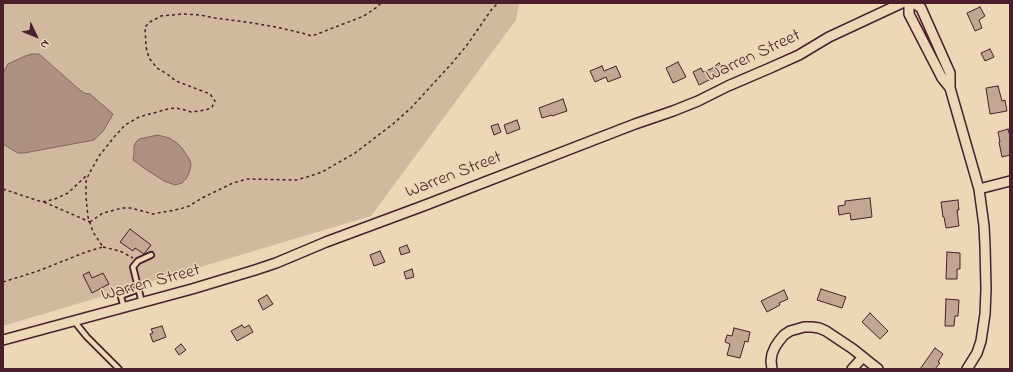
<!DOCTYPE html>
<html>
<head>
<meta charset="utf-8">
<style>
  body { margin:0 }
  #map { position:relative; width:1013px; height:372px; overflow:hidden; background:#ecd7b6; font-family:"Indie Flower",sans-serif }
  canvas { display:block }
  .frame { position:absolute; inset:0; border:4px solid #4a1f2b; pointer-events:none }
  .north { position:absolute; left:16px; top:16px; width:40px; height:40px; -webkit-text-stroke:3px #ecd7b6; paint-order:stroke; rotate:133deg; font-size:11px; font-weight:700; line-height:16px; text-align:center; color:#4a1f2b }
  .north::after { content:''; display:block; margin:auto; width:14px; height:18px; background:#4a1f2b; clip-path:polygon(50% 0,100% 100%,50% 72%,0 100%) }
</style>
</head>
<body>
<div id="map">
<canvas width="1013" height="372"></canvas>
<div class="frame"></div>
<div class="north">N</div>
</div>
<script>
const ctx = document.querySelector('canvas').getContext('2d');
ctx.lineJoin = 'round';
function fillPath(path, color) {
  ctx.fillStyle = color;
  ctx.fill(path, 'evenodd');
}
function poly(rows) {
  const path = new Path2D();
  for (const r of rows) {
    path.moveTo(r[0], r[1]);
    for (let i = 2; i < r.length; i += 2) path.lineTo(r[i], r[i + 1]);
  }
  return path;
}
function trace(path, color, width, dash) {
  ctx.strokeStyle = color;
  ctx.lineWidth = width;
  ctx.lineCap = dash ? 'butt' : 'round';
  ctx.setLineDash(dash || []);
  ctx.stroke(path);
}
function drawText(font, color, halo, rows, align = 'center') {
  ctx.font = font + ' "Indie Flower",sans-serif';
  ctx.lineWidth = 3;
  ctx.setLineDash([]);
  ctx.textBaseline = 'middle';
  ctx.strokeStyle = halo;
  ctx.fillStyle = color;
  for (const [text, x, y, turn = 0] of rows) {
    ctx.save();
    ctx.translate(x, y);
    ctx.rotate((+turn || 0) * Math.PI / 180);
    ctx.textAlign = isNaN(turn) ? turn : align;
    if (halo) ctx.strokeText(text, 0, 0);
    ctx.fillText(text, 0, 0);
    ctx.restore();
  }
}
fillPath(poly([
  [3,3,519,3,516,20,371,216,3,326]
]), '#d1b9a0');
const water = poly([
  [32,54,39,54,81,91,84,93,90,94,113,114,104,130,94,140,24,153,18,153,3,144,3,73,8,64,25,56,32,54],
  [158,135,169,138,177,143,182,148,190,160,191,165,189,173,186,179,182,183,175,185,164,181,144,168,133,160,134,154,134,146,136,142,139,139,158,135]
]);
fillPath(water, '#ad9181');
trace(water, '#85635f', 1);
const building = poly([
  [980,7,985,16,979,20,982,28,975,31,967,13,980,7],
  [990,49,994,57,985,61,981,53,990,49],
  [678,62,686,77,673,83,666,68,678,62],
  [719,63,725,71,716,78,715,77,699,85,693,72,701,68,703,72,711,69,719,63],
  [602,66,604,71,616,66,621,77,608,82,606,77,595,82,590,71,602,66],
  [998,86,1002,101,1005,100,1007,111,990,114,986,88,998,86],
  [563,99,567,111,552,116,552,115,542,118,539,108,563,99],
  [517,120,520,129,507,134,504,125,517,120],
  [498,124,501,132,494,135,491,126,498,124],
  [1008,129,1010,136,1010,155,1002,157,999,142,1000,142,998,132,1008,129],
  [870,198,872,217,851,220,850,213,839,215,838,206,845,205,845,201,870,198],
  [958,200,959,210,957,210,959,226,946,228,944,217,943,217,941,202,958,200],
  [130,229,151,245,144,254,135,248,133,251,120,242,130,229],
  [407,245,410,252,401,255,399,248,407,245],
  [380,251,385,262,374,266,370,255,380,251],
  [947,252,960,253,960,269,957,269,957,279,946,279,947,252],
  [412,269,414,277,406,279,404,272,412,269],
  [89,272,92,278,103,273,109,284,92,293,83,275,89,272],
  [821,289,846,297,842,308,817,300,821,289],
  [784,290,788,299,779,303,780,305,767,312,761,301,784,290],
  [267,295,273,304,263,310,258,300,267,295],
  [946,299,959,300,958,316,955,316,954,326,945,326,946,299],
  [870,313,888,331,880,339,862,322,870,313],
  [242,325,244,328,249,325,253,332,237,341,231,331,242,325],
  [162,326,166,337,153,342,150,334,153,333,151,329,162,326],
  [734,328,750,332,748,342,745,341,740,358,727,355,730,344,725,342,727,335,732,336,734,328],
  [181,344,186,350,179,355,175,349,181,344],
  [935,348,943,354,938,362,940,363,935,369,920,369,935,348]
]);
fillPath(building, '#c1a691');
trace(building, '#4a1f2b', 1);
const service = poly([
  [142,303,133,267,138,261,151,255],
  [124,308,121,297,123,295,139,289],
  [74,321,87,337,119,369]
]);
const minor = poly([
  [909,3,909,14,942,78,950,88],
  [914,3,921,8,950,73,950,88,979,189,984,226,985,246,986,289,985,314,981,341,977,353,967,369],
  [979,189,1010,181],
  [3,340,192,289,255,270,276,263,326,242,423,206,635,124,673,111,698,101,728,86,770,68,799,55,829,37,902,3],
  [772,369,771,361,772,354,775,347,779,341,784,335,790,331,804,327,812,327,819,328,826,331,853,349,878,369],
  [852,369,863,357]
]);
trace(service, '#4a1f2b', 8);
trace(minor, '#4a1f2b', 12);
trace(poly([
  [3,189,42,202,55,199,68,193,87,175],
  [44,202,90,222],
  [90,222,103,213,122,208,131,208,153,214,180,209,189,206,202,198,233,183,247,179,296,180,307,177,322,172,355,153,393,124,411,108,453,62,467,45,492,9,498,3],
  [103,247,120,251,133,258],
  [3,282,38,271,86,252,103,247,93,232,88,217,86,197,86,181,89,174,99,156,115,136,125,125,139,117,168,109,176,108,185,110,191,112,206,110,212,107,215,101,210,94,176,81,167,74,157,68,149,58,146,47,145,27,150,22,161,16,182,14,200,15,215,18,246,22,276,27,302,33,312,36,364,16,377,7,381,3]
]), '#4a1f2b', 1.5, [3, 3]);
trace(service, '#ecd7b6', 4.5);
trace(minor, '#ecd7b6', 9);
drawText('18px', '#4a1f2b', '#ecd7b6', [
  ["Warren Street",754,57,-25],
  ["Warren Street",454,176,-21],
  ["Warren Street",151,284,-15]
]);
</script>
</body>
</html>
